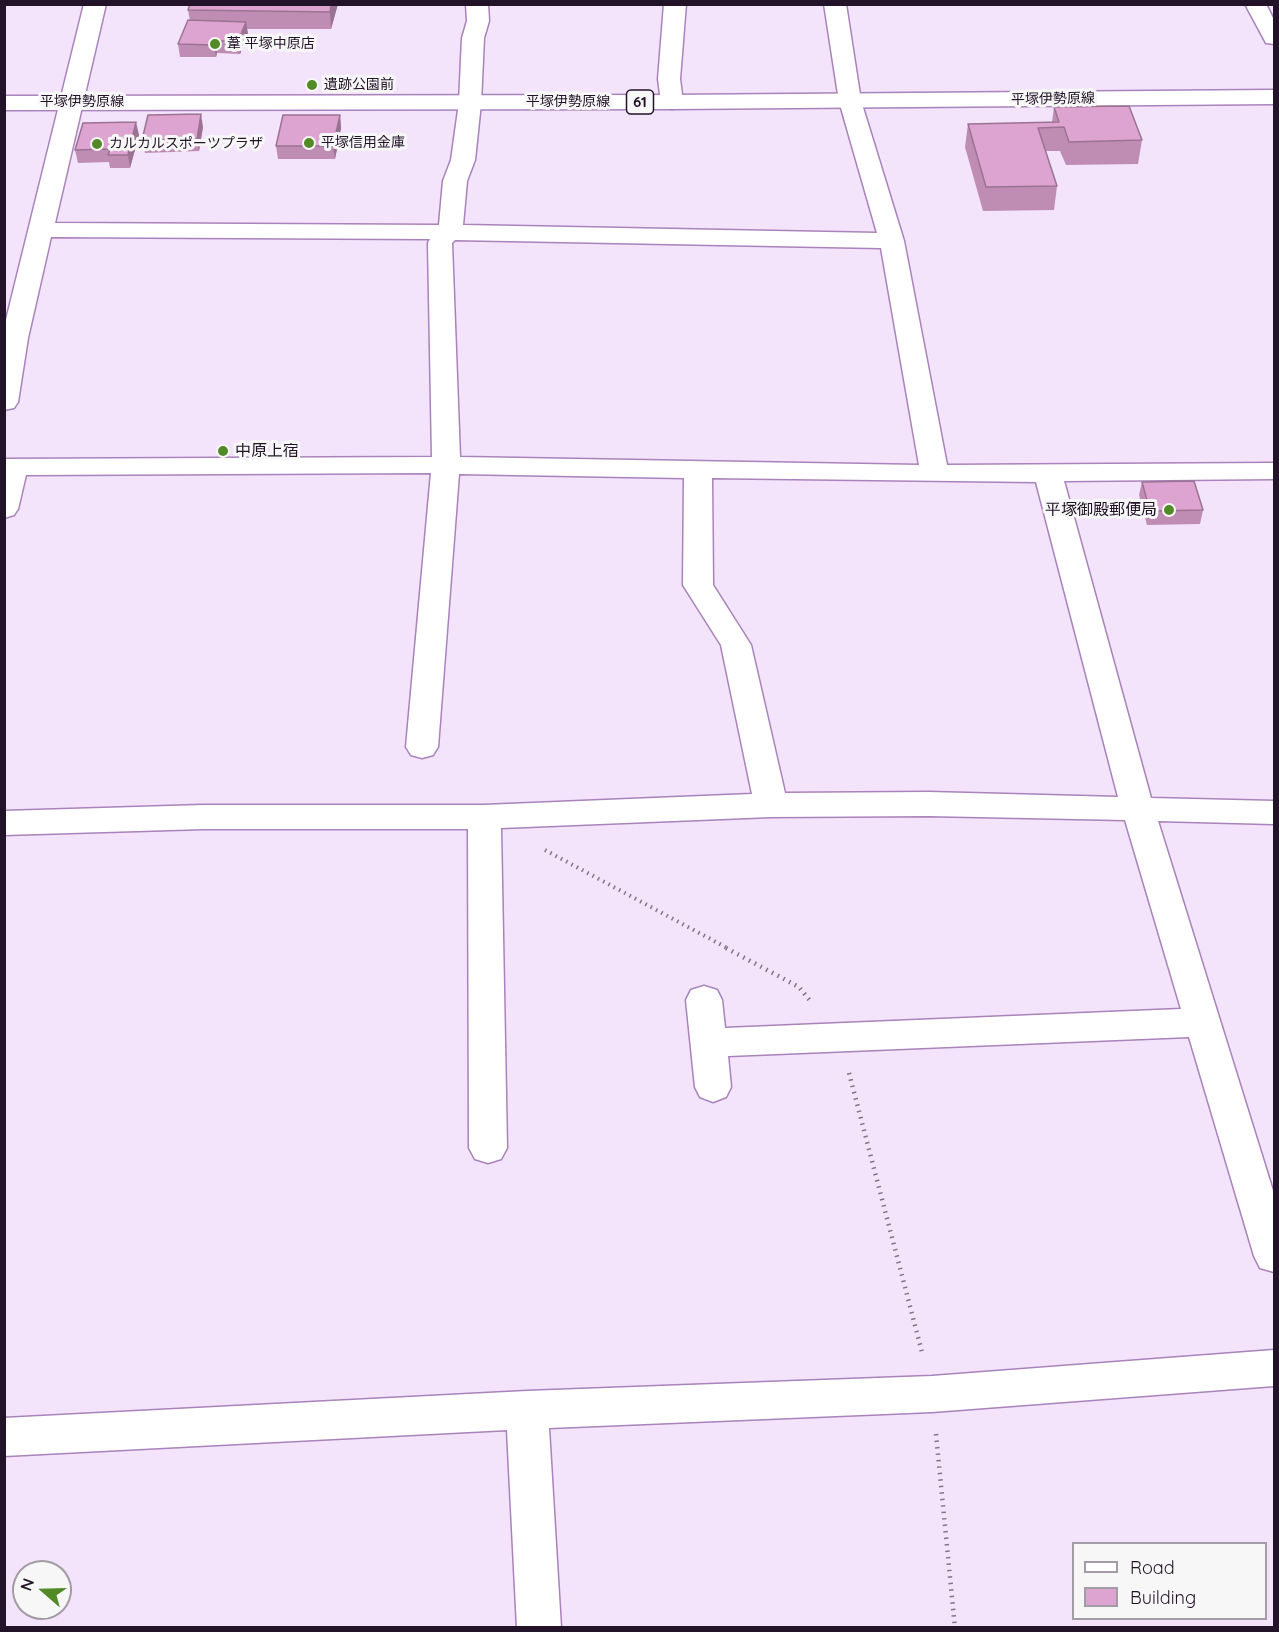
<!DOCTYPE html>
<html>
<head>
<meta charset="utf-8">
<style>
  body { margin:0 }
  #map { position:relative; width:1279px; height:1632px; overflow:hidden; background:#f3e3fb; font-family:Quicksand,sans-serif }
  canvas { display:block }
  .frame { position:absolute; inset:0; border:6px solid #221328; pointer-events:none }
  .legend { position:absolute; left:1072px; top:1542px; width:195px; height:78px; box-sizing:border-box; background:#f7f7f7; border:2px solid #a29ca4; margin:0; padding:8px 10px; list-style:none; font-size:18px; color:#221328 }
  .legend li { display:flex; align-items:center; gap:12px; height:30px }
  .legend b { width:30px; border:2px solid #a29ca4 }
  .north { position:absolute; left:12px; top:1560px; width:60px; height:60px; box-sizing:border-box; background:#f7f7f7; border:2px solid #a29ca4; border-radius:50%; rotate:290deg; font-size:16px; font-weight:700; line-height:24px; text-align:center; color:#221328 }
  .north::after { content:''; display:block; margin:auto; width:21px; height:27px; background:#518a27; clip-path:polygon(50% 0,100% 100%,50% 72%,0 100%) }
</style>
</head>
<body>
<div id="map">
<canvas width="1279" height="1632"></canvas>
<div class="frame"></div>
<ul class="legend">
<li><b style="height:8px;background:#fff"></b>Road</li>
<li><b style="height:16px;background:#dea4d1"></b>Building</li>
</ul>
<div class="north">N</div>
</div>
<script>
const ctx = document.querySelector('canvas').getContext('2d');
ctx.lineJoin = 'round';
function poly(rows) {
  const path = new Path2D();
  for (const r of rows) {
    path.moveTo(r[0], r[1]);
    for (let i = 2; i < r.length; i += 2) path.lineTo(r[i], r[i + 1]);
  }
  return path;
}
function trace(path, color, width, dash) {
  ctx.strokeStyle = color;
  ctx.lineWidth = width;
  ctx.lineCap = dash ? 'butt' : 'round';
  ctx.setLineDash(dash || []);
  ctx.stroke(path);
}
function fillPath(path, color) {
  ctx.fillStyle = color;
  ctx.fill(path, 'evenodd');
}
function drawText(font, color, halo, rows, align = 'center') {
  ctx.font = font + ' Quicksand,"Noto Sans JP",sans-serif';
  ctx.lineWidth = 6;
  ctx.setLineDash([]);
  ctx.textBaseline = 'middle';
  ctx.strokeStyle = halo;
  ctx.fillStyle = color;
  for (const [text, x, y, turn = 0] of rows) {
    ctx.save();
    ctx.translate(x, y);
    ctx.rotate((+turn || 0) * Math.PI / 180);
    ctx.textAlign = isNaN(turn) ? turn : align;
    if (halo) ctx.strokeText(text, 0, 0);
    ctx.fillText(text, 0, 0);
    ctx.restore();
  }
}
const minor = poly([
  [84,4,106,4,55,223,439,225,443,181,451,160,459,103,462,38,467,21,466,4,488,4,489,21,484,38,481,103,475,160,467,181,463,225,877,233,839,101,824,4,846,4,861,101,904,241,947,465,1274,463,1274,479,1064,481,1151,798,1274,801,1274,824,1158,821,1274,1194,1274,1272,1260,1268,1254,1256,1189,1037,728,1056,731,1087,726,1097,713,1102,700,1097,695,1087,686,1000,691,990,704,986,717,990,722,1000,725,1028,1181,1009,1125,820,929,816,771,817,501,828,507,1148,501,1159,488,1163,475,1159,469,1148,468,829,203,829,4,835,4,811,203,805,484,805,752,794,721,645,683,585,684,478,459,474,438,747,433,755,422,758,411,755,406,747,431,473,26,475,18,509,14,515,4,518,4,459,432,457,428,243,430,239,51,237,28,338,18,402,14,408,4,410,4,328,84,4],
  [455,240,881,248,919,465,460,457,452,243,455,240],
  [712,478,1036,482,1118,797,929,792,785,793,751,645,713,585,712,478],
  [664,4,686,4,680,79,683,102,680,107,672,109,664,107,661,102,658,79,664,4],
  [1245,4,1266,4,1274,20,1274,44,1266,43,1245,4],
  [1274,1350,1274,1386,932,1412,549,1428,561,1628,517,1628,507,1430,4,1456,4,1418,527,1391,932,1376,1274,1350]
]);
const major = poly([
  [1274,90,1274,104,672,109,4,110,4,96,672,95,1274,90]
]);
trace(minor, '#a983bb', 3);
trace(major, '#a983bb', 3);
trace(poly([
  [545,850,729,949]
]), '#84748b', 4, [1.5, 4.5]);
trace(poly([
  [726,948,799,987,811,1002],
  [849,1073,923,1356],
  [936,1434,955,1628]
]), '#84748b', 4.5, [1.5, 5]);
fillPath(minor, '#fff');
fillPath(major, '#fff');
fillPath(poly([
  [338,4,331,29,247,29,248,34,240,54,217,53,216,57,180,57,178,44,190,21,188,10],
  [1054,107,1142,140,1138,164,1066,165,1060,151,1046,151,1057,186,1054,210,983,211,965,147,968,124,1052,122],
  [340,115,341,128,335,159,278,159,276,146],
  [203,127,199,151,145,153,142,140],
  [139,135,130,168,110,168,109,162,78,163,75,150],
  [1142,482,1203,510,1200,524,1147,525,1139,495]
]), '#bf8db4');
fillPath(poly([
  [331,4,338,4,331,29,330,12],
  [246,22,248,34,240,54,238,41],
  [216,41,217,53,216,57,214,45],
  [201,114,203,127,199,151,197,139],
  [340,115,341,128,335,159,333,146],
  [136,122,139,135,130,168,128,155]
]), '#9b7392');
const building = poly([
  [190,4,331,4,330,12,188,10,190,4],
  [188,20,246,22,238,41,216,41,214,45,178,44,188,20],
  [1129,106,1142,140,1069,142,1064,127,1038,128,1057,186,986,187,968,124,1059,122,1054,107,1129,106],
  [201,114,197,139,142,140,148,115,201,114],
  [283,115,340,115,333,146,276,146,283,115],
  [136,122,128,155,108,155,110,149,75,150,83,123,136,122],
  [1194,481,1203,510,1150,511,1142,482,1194,481]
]);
fillPath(building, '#dea4d1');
trace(building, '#9b7392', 1.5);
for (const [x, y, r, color] of [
  [215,44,6,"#518a27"],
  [312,85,6,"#518a27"],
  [309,143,6,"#518a27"],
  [97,144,6,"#518a27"],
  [223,451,6,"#518a27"],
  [1169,510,6,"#518a27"]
]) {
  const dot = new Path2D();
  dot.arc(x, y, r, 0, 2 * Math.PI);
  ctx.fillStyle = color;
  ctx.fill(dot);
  trace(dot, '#f7f7f7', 2);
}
drawText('14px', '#221328', '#f7f7f7', [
  ["葦 平塚中原店",227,44],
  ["遺跡公園前",324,85],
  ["平塚信用金庫",321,143],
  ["カルカルスポーツプラザ",109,144]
], 'left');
drawText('14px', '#221328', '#f7f7f7', [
  ["平塚伊勢原線",1053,99,-1],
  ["平塚伊勢原線",82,102],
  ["平塚伊勢原線",568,102]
]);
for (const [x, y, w] of [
  [640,102,27]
]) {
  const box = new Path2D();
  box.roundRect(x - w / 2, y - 12, w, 24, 4.5);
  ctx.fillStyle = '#f7f7f7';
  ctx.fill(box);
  trace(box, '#221328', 1.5);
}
drawText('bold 15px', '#221328', null, [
  ["61",640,102]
]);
drawText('16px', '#221328', '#f7f7f7', [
  ["中原上宿",235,451],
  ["平塚御殿郵便局",1157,510,"right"]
], 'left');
</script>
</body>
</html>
